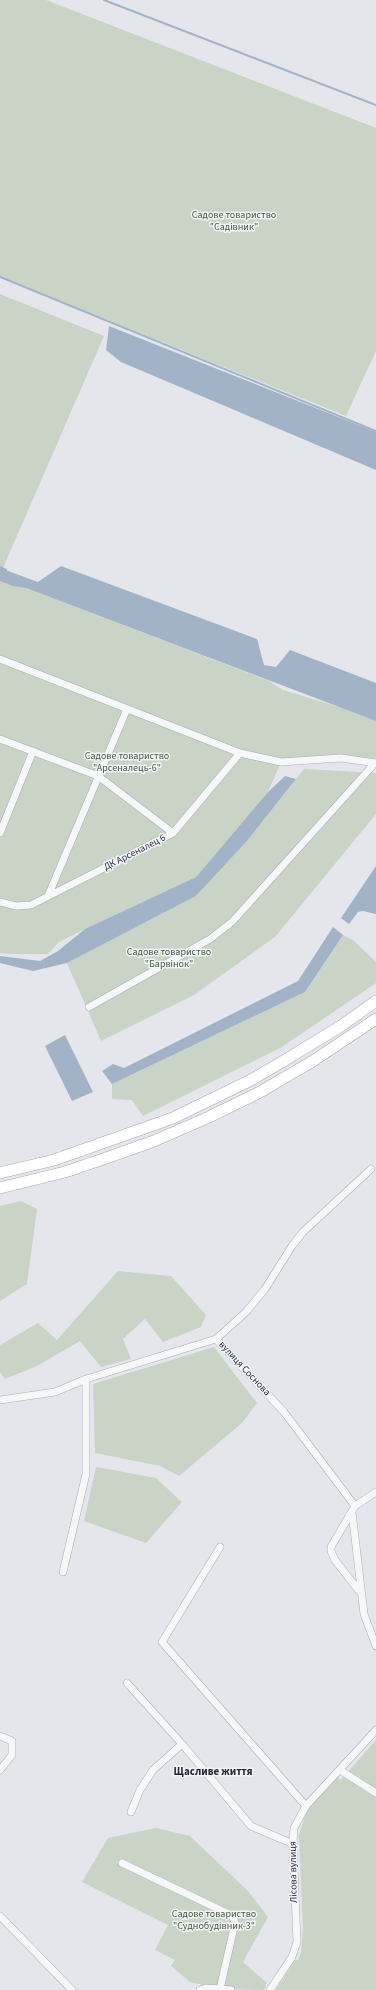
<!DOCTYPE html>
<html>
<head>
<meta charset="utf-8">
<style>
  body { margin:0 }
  canvas { display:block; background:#e4e6eb }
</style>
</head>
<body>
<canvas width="376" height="1990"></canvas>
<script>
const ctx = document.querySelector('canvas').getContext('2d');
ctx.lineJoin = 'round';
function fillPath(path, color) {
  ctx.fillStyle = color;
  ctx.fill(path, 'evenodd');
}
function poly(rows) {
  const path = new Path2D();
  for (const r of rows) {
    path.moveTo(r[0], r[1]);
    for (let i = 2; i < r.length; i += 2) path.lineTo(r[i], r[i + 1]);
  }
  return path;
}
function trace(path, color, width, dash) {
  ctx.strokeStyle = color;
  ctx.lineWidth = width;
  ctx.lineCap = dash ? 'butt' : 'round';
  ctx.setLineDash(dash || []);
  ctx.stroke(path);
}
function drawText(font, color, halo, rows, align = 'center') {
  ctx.font = font + ' "Source Sans 3",sans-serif';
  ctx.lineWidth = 3;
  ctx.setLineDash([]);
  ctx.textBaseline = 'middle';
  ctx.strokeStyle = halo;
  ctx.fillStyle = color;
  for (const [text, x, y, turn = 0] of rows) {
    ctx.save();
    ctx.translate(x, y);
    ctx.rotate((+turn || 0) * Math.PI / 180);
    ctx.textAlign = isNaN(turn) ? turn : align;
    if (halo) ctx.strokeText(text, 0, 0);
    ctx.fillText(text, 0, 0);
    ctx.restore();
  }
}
fillPath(poly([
  [0,0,46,0,376,128,376,351,346,416,0,277],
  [0,294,104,336,3,568,26,588,269,681,283,690,339,707,376,721,376,763,341,758,281,762,268,792,196,877,85,929,59,942,48,954,11,954,0,953],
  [304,769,376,773,376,814,275,937,194,995,101,1041,67,963,196,896,247,841],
  [343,935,353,940,376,962,376,983,282,1047,143,1116,132,1100,112,1099,112,1084,305,992],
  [21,1201,37,1209,27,1284,0,1301,0,1206],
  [118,1271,171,1276,206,1315,201,1327,163,1342,145,1319,123,1339,131,1359,101,1367,80,1341,37,1366,5,1379,0,1372,0,1345,38,1323,57,1340],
  [214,1347,257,1403,242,1423,179,1476,160,1466,95,1453,93,1384],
  [96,1467,156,1478,182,1502,146,1543,84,1521],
  [376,1740,376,1990,276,1990,295,1960,298,1960,301,1953,303,1928,299,1835,307,1810,337,1777,341,1780],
  [156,1828,190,1836,248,1891,268,1917,243,1962,267,1983,264,1990,220,1989,190,1982,171,1966,175,1960,155,1950,168,1925,82,1882,108,1838]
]), '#c9d4c6');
fillPath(poly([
  [109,326,376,432,376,470,121,362,106,350],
  [61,566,257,639,264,665,276,667,290,650,376,683,376,721,26,588,13,586,0,581,0,568,38,582],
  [285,776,296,779,247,841,196,896,67,963,33,971,0,963,0,956,40,961,58,951,85,929,196,877,268,792],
  [376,866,376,914,363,911,358,912,349,924,341,918],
  [333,927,343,935,305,992,112,1084,102,1071,113,1064,124,1068,298,981],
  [65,1035,93,1092,72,1101,45,1046]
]), '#a2b3c7');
trace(poly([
  [104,0,376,105],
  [0,277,376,431],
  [0,567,6,570]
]), '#a2b3c7', 2);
const street = poly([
  [0,659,240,753,281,762,341,758,376,763],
  [0,739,98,776,173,833],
  [0,833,33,751],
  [48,896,127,709],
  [0,902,16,906,31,905,173,833,240,753],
  [89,1007,210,939,232,922,375,763],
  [0,1400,55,1392,86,1379,216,1339],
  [355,1506,284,1412,216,1339,246,1312,265,1289,292,1246,303,1232,371,1169],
  [352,1512,364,1614,376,1646],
  [220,1547,162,1642,306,1806],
  [63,1572,86,1474,86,1379],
  [359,1591,335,1560,331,1551,331,1547,355,1506,376,1492],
  [127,1683,182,1744],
  [0,1736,12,1741,12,1755,0,1770],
  [340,1770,376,1793],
  [131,1812,140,1790,153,1770,182,1744,251,1826,293,1844],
  [122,1863,231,1915,234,1919,235,1923,220,1989],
  [0,1916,72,1990],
  [200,1990,206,1988,231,1990],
  [270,1990,292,1957,297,1942,293,1844,294,1828,306,1806,376,1730]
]);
const primary = poly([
  [0,1173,54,1160,173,1118,251,1080,282,1062,341,1026,376,1001],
  [0,1188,65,1172,109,1157,154,1141,209,1117,260,1092,313,1061,376,1019]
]);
trace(street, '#a9adb5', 8);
trace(primary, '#a4abb5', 12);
trace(street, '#f6f7f9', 7);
trace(primary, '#fff', 11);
drawText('10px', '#415c3b', '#f4f5f8', [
  ["Садове товариство",234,216],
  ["\"Садівник\"",234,228],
  ["Садове товариство",127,757],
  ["\"Арсеналець-6\"",127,769],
  ["Садове товариство",169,953],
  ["\"Барвінок\"",169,965],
  ["Садове товариство",214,1915],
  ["\"Суднобудівник-3\"",214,1927]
]);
drawText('10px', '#2d3442', '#f4f5f8', [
  ["ДК Арсеналец 6",135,853,-27],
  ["вулиця Соснова",244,1369,47],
  ["Лісова вулиця",294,1872,-91]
]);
drawText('bold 11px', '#1f2533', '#f4f5f8', [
  ["Щасливе життя",213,1773]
]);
</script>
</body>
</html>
